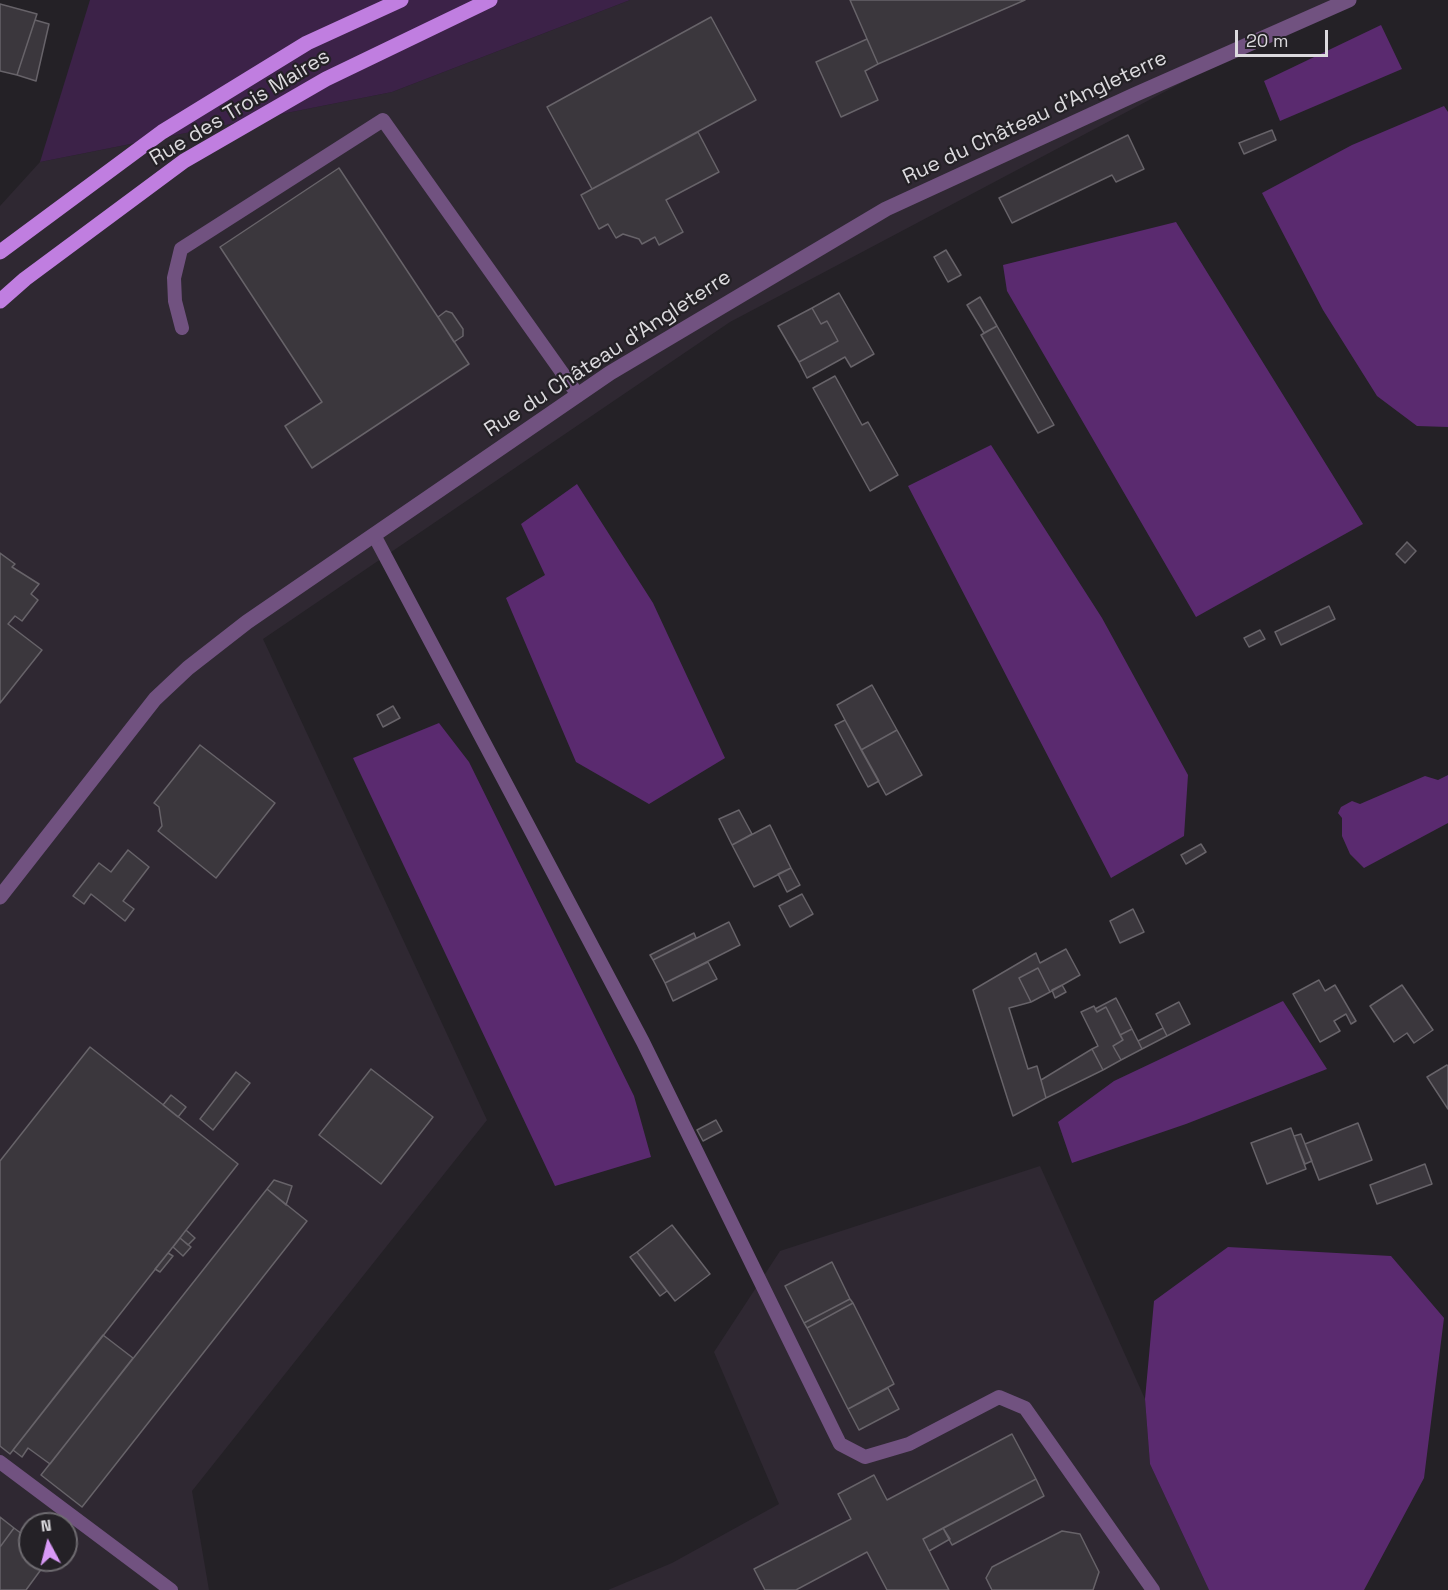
<!DOCTYPE html>
<html>
<head>
<meta charset="utf-8">
<style>
  body { margin:0 }
  #map { position:relative; width:1448px; height:1590px; overflow:hidden; background:#242126; font-family:"Space Grotesk",sans-serif }
  canvas { display:block }
  .north { position:absolute; left:18px; top:1512px; width:60px; height:60px; box-sizing:border-box; background:#242126; border:2px solid #6e6b70; border-radius:50%; rotate:353deg; font-size:16px; font-weight:700; line-height:24px; text-align:center; color:#dcdade }
  .north::after { content:''; display:block; margin:auto; width:21px; height:27px; background:#d99af7; clip-path:polygon(50% 0,100% 100%,50% 72%,0 100%) }
  .scale { position:absolute; left:1235px; top:30px; width:93px; height:27px; box-sizing:border-box; border:3px solid #dcdade; border-top:0; padding-left:8px; font-size:18px; line-height:21px; white-space:nowrap; color:#dcdade; -webkit-text-stroke:4px #242126; paint-order:stroke }
</style>
</head>
<body>
<div id="map">
<canvas width="1448" height="1590"></canvas>
<div class="north">N</div>
<div class="scale">20 m</div>
</div>
<script>
const ctx = document.querySelector('canvas').getContext('2d');
ctx.lineJoin = 'round';
function fillPath(path, color) {
  ctx.fillStyle = color;
  ctx.fill(path, 'evenodd');
}
function poly(rows) {
  const path = new Path2D();
  for (const r of rows) {
    path.moveTo(r[0], r[1]);
    for (let i = 2; i < r.length; i += 2) path.lineTo(r[i], r[i + 1]);
  }
  return path;
}
function trace(path, color, width, dash) {
  ctx.strokeStyle = color;
  ctx.lineWidth = width;
  ctx.lineCap = dash ? 'butt' : 'round';
  ctx.setLineDash(dash || []);
  ctx.stroke(path);
}
function drawText(font, color, halo, rows, align = 'center') {
  ctx.font = font + ' "Space Grotesk",sans-serif';
  ctx.lineWidth = 4.5;
  ctx.setLineDash([]);
  ctx.textBaseline = 'middle';
  ctx.strokeStyle = halo;
  ctx.fillStyle = color;
  for (const [text, x, y, turn = 0] of rows) {
    ctx.save();
    ctx.translate(x, y);
    ctx.rotate((+turn || 0) * Math.PI / 180);
    ctx.textAlign = isNaN(turn) ? turn : align;
    if (halo) ctx.strokeText(text, 0, 0);
    ctx.fillText(text, 0, 0);
    ctx.restore();
  }
}
fillPath(poly([
  [630,0,1338,0,730,322,263,639,487,1120,192,1491,209,1590,0,1590,0,206,40,162,392,92],
  [30,1524,66,1524,66,1560,30,1560],
  [1040,1166,1145,1399,1150,1464,1209,1590,608,1590,672,1563,779,1504,714,1352,780,1251]
]), '#2f2832');
fillPath(poly([
  [90,0,630,0,392,92,40,162]
]), '#3c2248');
fillPath(poly([
  [1381,25,1402,69,1280,121,1264,81],
  [1444,106,1448,112,1448,427,1417,426,1377,396,1323,310,1262,193,1352,145],
  [1176,222,1363,524,1196,617,1007,291,1003,265],
  [991,445,1102,618,1188,775,1184,836,1111,878,908,486],
  [577,484,653,603,725,758,649,804,576,762,506,598,545,575,521,524],
  [439,723,469,762,634,1096,651,1157,555,1186,353,758],
  [1448,775,1448,823,1364,868,1350,854,1342,836,1342,818,1338,813,1341,807,1352,801,1360,804,1425,776,1438,780],
  [1283,1001,1327,1069,1186,1124,1072,1163,1058,1122,1114,1081],
  [1228,1247,1391,1256,1444,1318,1424,1478,1364,1590,1209,1590,1150,1464,1145,1399,1154,1301]
]), '#5a2a6f');
const building = poly([
  [850,0,1025,0,878,64,850,0],
  [0,4,37,14,17,75,0,71,0,4],
  [711,17,756,100,592,189,547,107,711,17],
  [35,20,49,24,36,81,17,75,35,20],
  [867,39,878,64,865,71,878,100,841,117,816,62,867,39],
  [1272,130,1276,140,1244,154,1239,143,1272,130],
  [698,132,719,172,666,200,683,232,659,245,655,237,642,244,639,239,623,234,616,238,608,224,599,229,581,195,698,132],
  [1128,135,1144,169,1116,182,1112,175,1012,223,999,198,1128,135],
  [339,168,469,364,312,468,285,426,322,402,220,247,339,168],
  [946,250,961,275,948,282,934,257,946,250],
  [839,293,874,354,851,367,845,357,807,378,799,362,838,341,827,321,821,324,812,308,839,293],
  [980,297,997,326,984,333,967,305,980,297],
  [812,308,821,324,827,321,838,341,799,362,778,326,812,308],
  [446,311,452,313,463,329,463,336,454,342,438,317,446,311],
  [997,326,1054,425,1038,433,981,335,997,326],
  [835,376,862,425,868,422,898,475,870,491,813,388,835,376],
  [1407,542,1416,551,1405,563,1396,554,1407,542],
  [0,553,15,564,12,567,39,584,31,594,38,600,22,621,15,616,8,624,42,650,0,703,0,553],
  [1329,606,1335,619,1281,645,1275,632,1329,606],
  [1260,630,1265,639,1249,647,1244,638,1260,630],
  [872,685,897,730,861,750,837,705,872,685],
  [393,706,400,718,383,727,377,715,393,706],
  [845,720,879,781,868,787,835,725,845,720],
  [897,730,922,775,886,795,861,750,897,730],
  [200,745,275,803,216,878,158,831,162,826,159,807,154,803,200,745],
  [739,810,752,834,732,845,719,819,739,810],
  [770,825,791,868,754,887,732,845,770,825],
  [1201,844,1206,852,1186,864,1181,855,1201,844],
  [128,850,149,867,123,901,134,909,125,921,91,894,84,904,73,896,99,863,111,872,128,850],
  [791,868,800,885,787,892,778,874,791,868],
  [802,894,813,914,790,927,779,906,802,894],
  [1133,909,1144,932,1120,943,1110,921,1133,909],
  [729,922,740,945,665,983,653,960,729,922],
  [694,933,696,938,653,960,650,955,694,933],
  [1066,949,1080,975,1050,992,1038,968,1019,978,1031,1002,1009,1008,1028,1069,1037,1066,1046,1098,1013,1116,973,990,1036,953,1040,963,1066,949],
  [708,962,717,979,673,1001,665,983,708,962],
  [1038,968,1050,992,1031,1002,1019,978,1038,968],
  [1319,980,1325,991,1335,985,1356,1021,1351,1024,1346,1014,1334,1021,1340,1031,1320,1042,1293,994,1319,980],
  [1062,985,1066,992,1055,998,1052,990,1062,985],
  [1402,985,1433,1030,1414,1043,1407,1033,1394,1042,1370,1006,1402,985],
  [1116,998,1132,1029,1120,1035,1106,1007,1097,1012,1095,1009,1116,998],
  [1179,1002,1190,1024,1167,1036,1156,1014,1179,1002],
  [1094,1006,1097,1012,1106,1007,1123,1040,1113,1046,1121,1060,1103,1070,1092,1049,1098,1046,1081,1012,1094,1006],
  [1163,1028,1167,1036,1142,1049,1138,1041,1163,1028],
  [1132,1029,1142,1049,1121,1060,1113,1046,1123,1040,1120,1035,1132,1029],
  [90,1047,238,1164,10,1454,0,1446,0,1161,90,1047],
  [1092,1049,1103,1070,1046,1098,1041,1080,1092,1049],
  [1447,1065,1448,1066,1448,1109,1427,1077,1447,1065],
  [371,1069,433,1117,381,1184,319,1135,371,1069],
  [236,1072,250,1083,213,1130,200,1119,236,1072],
  [171,1095,186,1107,178,1117,163,1105,171,1095],
  [716,1120,722,1131,703,1141,697,1130,716,1120],
  [1358,1123,1372,1160,1319,1180,1305,1144,1358,1123],
  [1291,1128,1306,1169,1267,1184,1251,1143,1291,1128],
  [1301,1134,1312,1161,1305,1164,1294,1136,1301,1134],
  [1425,1164,1432,1184,1377,1204,1370,1185,1425,1164],
  [274,1180,292,1186,286,1205,267,1189,274,1180],
  [267,1189,307,1221,82,1507,41,1475,267,1189],
  [672,1225,710,1274,675,1301,637,1252,672,1225],
  [186,1230,195,1238,188,1245,180,1238,186,1230],
  [180,1238,191,1247,183,1256,173,1247,180,1238],
  [637,1252,667,1291,660,1296,630,1257,637,1252],
  [168,1253,173,1256,160,1272,155,1269,168,1253],
  [832,1262,850,1299,804,1323,785,1286,832,1262],
  [850,1299,853,1303,807,1328,804,1323,850,1299],
  [853,1303,894,1384,848,1409,807,1328,853,1303],
  [103,1335,133,1358,50,1464,28,1448,22,1457,13,1450,103,1335],
  [888,1388,899,1409,859,1430,848,1409,888,1388],
  [1012,1434,1036,1479,923,1539,949,1590,887,1590,867,1552,796,1590,765,1590,754,1569,851,1519,838,1494,874,1475,887,1500,1012,1434],
  [1036,1479,1044,1496,952,1545,943,1528,1036,1479],
  [0,1517,14,1528,0,1547,0,1517],
  [14,1528,30,1540,30,1560,48,1560,26,1590,0,1590,0,1547,14,1528],
  [943,1528,950,1539,929,1551,923,1539,943,1528],
  [1062,1531,1080,1534,1099,1572,1093,1590,992,1590,986,1578,992,1567,1062,1531]
]);
fillPath(building, '#3b373d');
trace(building, '#676369', 1.5);
trace(poly([
  [182,328,175,301,174,278,181,249,383,120,578,395],
  [374,535,643,1042,840,1444,865,1457,909,1444,999,1397,1025,1408,1153,1590],
  [0,1462,171,1590]
]), '#715280', 14);
trace(poly([
  [0,897,155,699,188,668,247,622,610,373,886,209,1134,95,1349,0]
]), '#715280', 15);
trace(poly([
  [0,252,162,132,307,43,401,0],
  [0,301,25,279,184,161,326,79,490,0]
]), '#c07ee0', 15);
drawText('21px', '#dcdade', '#242126', [
  ["Rue des Trois Maires",240,108,-31],
  ["Rue du Château d'Angleterre",1035,118,-25],
  ["Rue du Château d'Angleterre",608,354,-33]
]);
</script>
</body>
</html>
